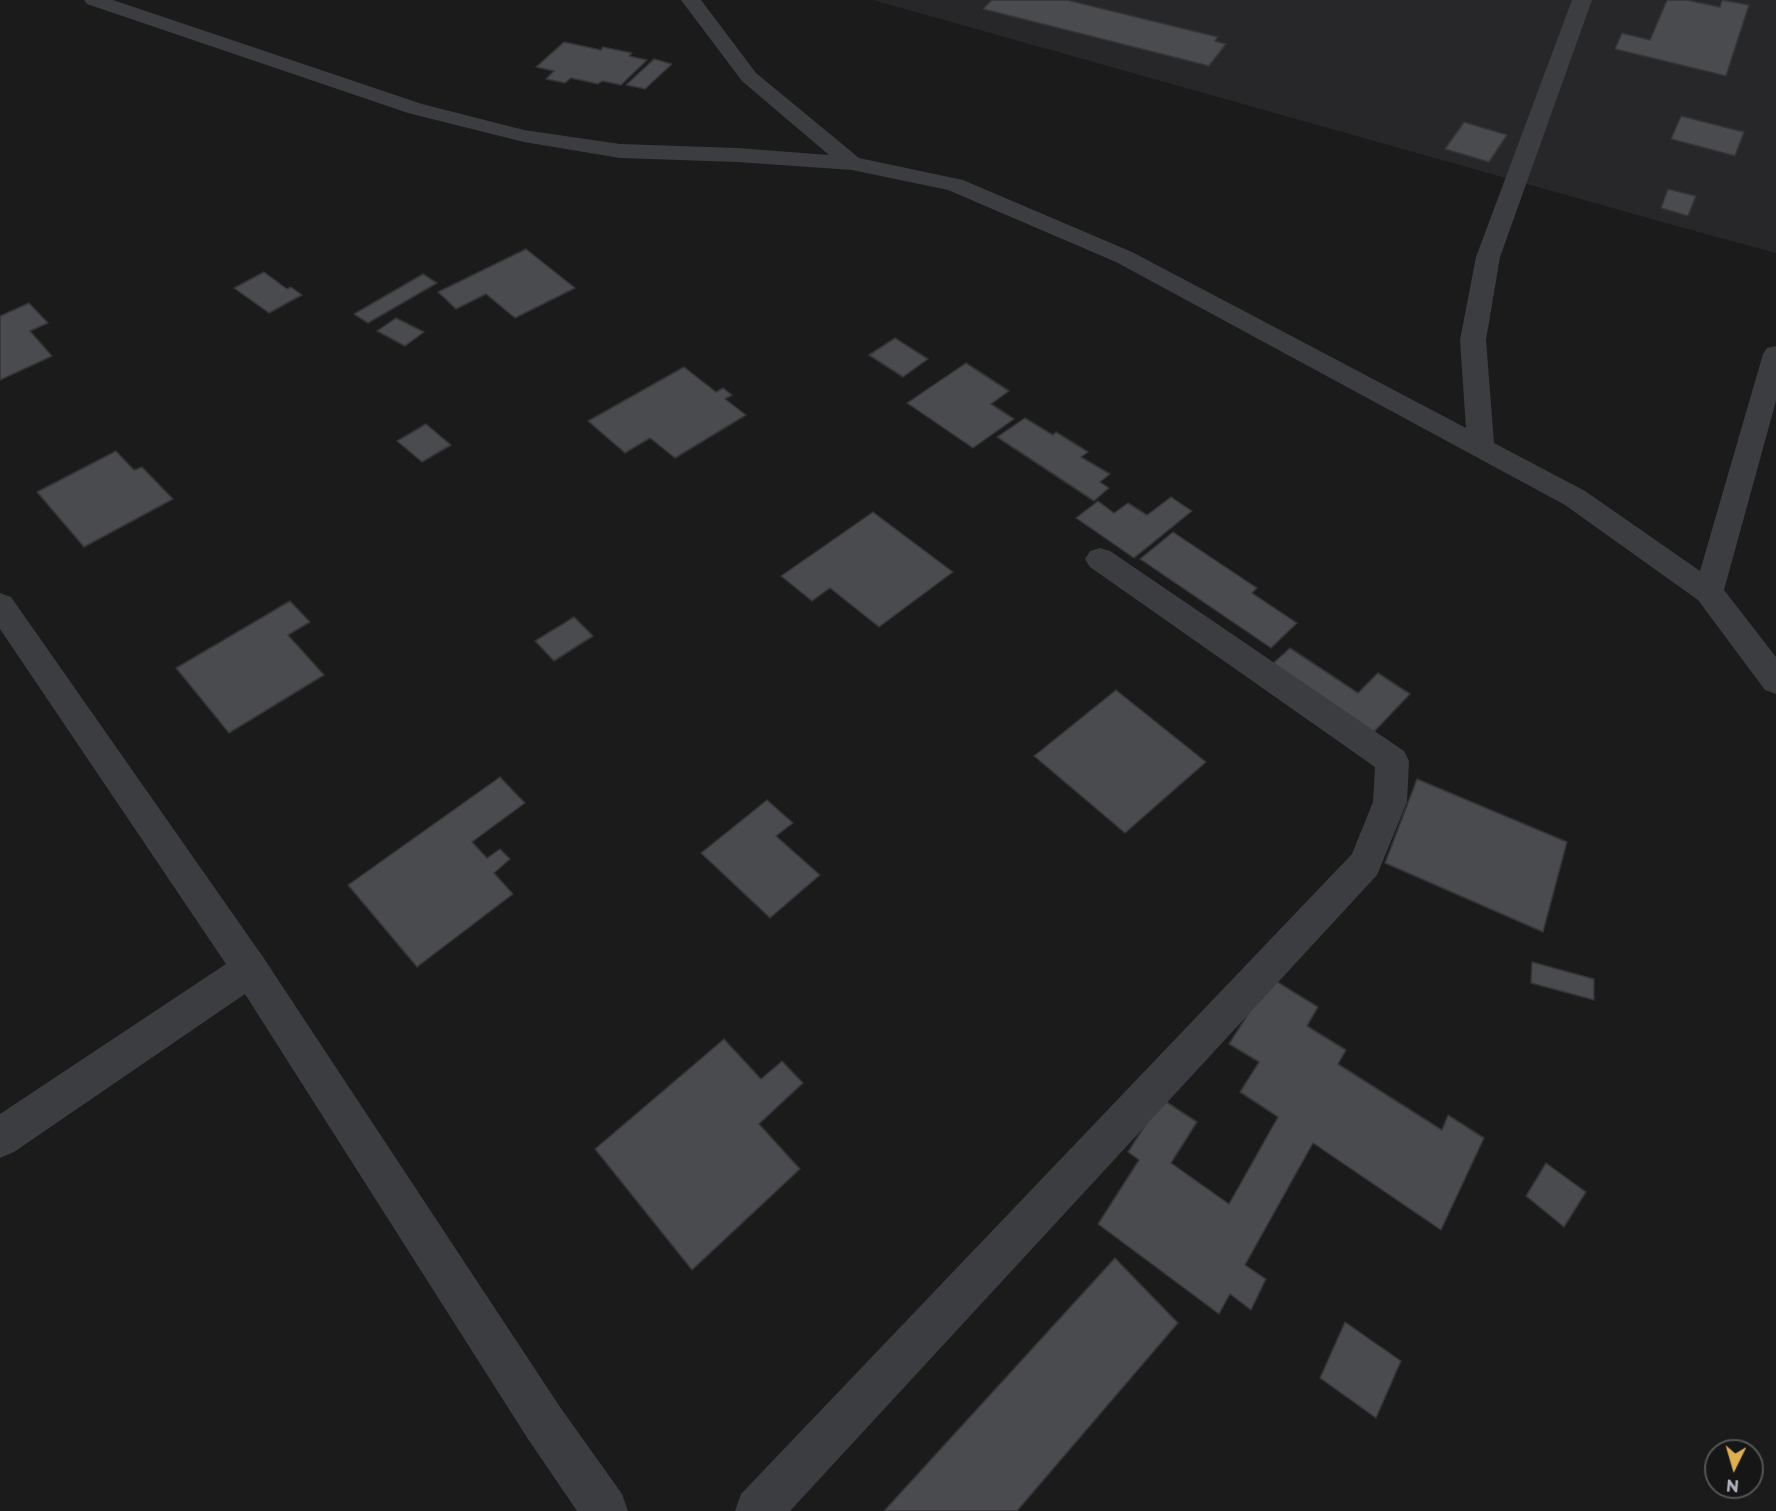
<!DOCTYPE html>
<html>
<head>
<meta charset="utf-8">
<style>
  body { margin:0 }
  #map { position:relative; width:1776px; height:1511px; overflow:hidden; background:#1b1b1c; font-family:Montserrat,sans-serif }
  canvas { display:block }
  .north { position:absolute; left:1704px; top:1439px; width:60px; height:60px; box-sizing:border-box; background:#161617; border:2px solid #535458; border-radius:50%; rotate:185deg; font-size:16px; font-weight:700; line-height:24px; text-align:center; color:#afb2ba }
  .north::after { content:''; display:block; margin:auto; width:21px; height:27px; background:#ddb152; clip-path:polygon(50% 0,100% 100%,50% 72%,0 100%) }
</style>
</head>
<body>
<div id="map">
<canvas width="1776" height="1511"></canvas>
<div class="north">N</div>
</div>
<script>
const ctx = document.querySelector('canvas').getContext('2d');
ctx.lineJoin = 'round';
function fillPath(path, color) {
  ctx.fillStyle = color;
  ctx.fill(path, 'evenodd');
}
function poly(rows) {
  const path = new Path2D();
  for (const r of rows) {
    path.moveTo(r[0], r[1]);
    for (let i = 2; i < r.length; i += 2) path.lineTo(r[i], r[i + 1]);
  }
  return path;
}
function trace(path, color, width, dash) {
  ctx.strokeStyle = color;
  ctx.lineWidth = width;
  ctx.lineCap = dash ? 'butt' : 'round';
  ctx.setLineDash(dash || []);
  ctx.stroke(path);
}
fillPath(poly([
  [873,0,1776,0,1776,253,1680,227]
]), '#272729');
const building = poly([
  [992,0,1067,0,1218,37,1215,41,1226,44,1209,66,983,9,992,0],
  [1667,0,1687,0,1720,7,1722,0,1749,5,1726,76,1615,49,1622,33,1650,40,1667,0],
  [564,42,601,50,603,47,632,53,629,56,647,60,621,85,602,81,598,84,571,78,565,83,546,79,554,71,536,67,564,42],
  [654,59,672,64,645,89,626,85,654,59],
  [1681,116,1744,132,1735,156,1671,139,1681,116],
  [1464,122,1507,135,1489,162,1445,149,1464,122],
  [1668,189,1696,196,1688,216,1661,208,1668,189],
  [526,249,575,288,515,318,486,294,456,309,438,292,526,249],
  [264,272,287,289,291,287,302,295,269,313,234,288,264,272],
  [423,274,437,283,368,323,354,314,423,274],
  [29,303,48,323,30,331,52,356,0,380,0,316,29,303],
  [396,318,424,332,405,346,377,331,396,318],
  [895,338,928,359,903,377,869,355,895,338],
  [966,363,1009,391,991,404,1014,419,973,448,907,403,966,363],
  [684,367,716,392,723,388,732,395,725,399,746,415,675,458,650,438,625,453,588,421,684,367],
  [1025,418,1053,435,1056,432,1088,452,1081,457,1110,474,1100,482,1109,488,1094,501,997,437,1025,418],
  [426,424,451,445,422,462,397,441,426,424],
  [116,451,134,470,142,467,173,499,84,547,37,492,116,451],
  [1171,497,1192,511,1134,558,1076,518,1098,501,1114,513,1128,503,1147,515,1171,497],
  [873,512,953,572,879,627,830,588,812,601,781,576,873,512],
  [1173,532,1257,588,1252,593,1297,623,1271,648,1140,559,1173,532],
  [290,601,310,622,288,635,324,675,229,733,176,668,290,601],
  [574,617,593,636,554,661,535,641,574,617],
  [1290,648,1358,693,1378,673,1410,694,1370,736,1269,667,1290,648],
  [1116,690,1206,762,1125,833,1034,756,1116,690],
  [500,777,525,803,472,842,487,858,500,849,510,859,494,873,513,894,417,967,348,885,500,777],
  [1417,779,1567,842,1543,932,1385,863,1417,779],
  [767,800,793,823,776,836,820,875,770,918,701,853,767,800],
  [1532,962,1594,979,1594,1000,1531,983,1532,962],
  [1271,978,1318,1007,1307,1026,1346,1050,1338,1064,1442,1130,1448,1115,1484,1138,1441,1230,1313,1143,1245,1265,1266,1279,1251,1310,1230,1294,1219,1314,1098,1224,1139,1160,1128,1152,1162,1099,1197,1122,1171,1163,1229,1204,1278,1117,1240,1092,1259,1062,1229,1044,1271,978],
  [724,1039,761,1079,782,1061,803,1083,759,1124,800,1169,692,1270,595,1149,724,1039],
  [1546,1163,1586,1192,1564,1227,1526,1196,1546,1163],
  [1115,1258,1178,1323,1017,1511,884,1511,1115,1258],
  [1345,1322,1401,1361,1376,1418,1320,1378,1345,1322]
]);
fillPath(building, '#4a4b4e');
trace(building, '#353538', 1.5);
fillPath(poly([
  [84,0,113,0,422,104,524,130,620,144,737,148,829,155,742,81,681,0,701,0,756,73,859,158,963,180,1132,252,1466,428,1460,340,1476,257,1572,0,1592,0,1500,257,1486,340,1494,443,1585,491,1700,571,1763,354,1767,348,1776,346,1776,401,1724,590,1776,657,1776,694,1765,690,1698,600,1565,505,1116,262,948,190,852,170,737,162,620,158,524,142,408,113,87,4,84,0],
  [1100,548,1110,551,1404,751,1409,761,1407,802,1377,875,790,1511,735,1511,741,1494,1352,854,1373,802,1375,767,1090,567,1085,559,1090,551,1100,548],
  [0,593,11,597,263,957,560,1407,622,1494,628,1511,577,1511,528,1439,245,994,14,1152,0,1158,0,1114,226,964,0,629,0,593]
]), '#3c3d41');
</script>
</body>
</html>
